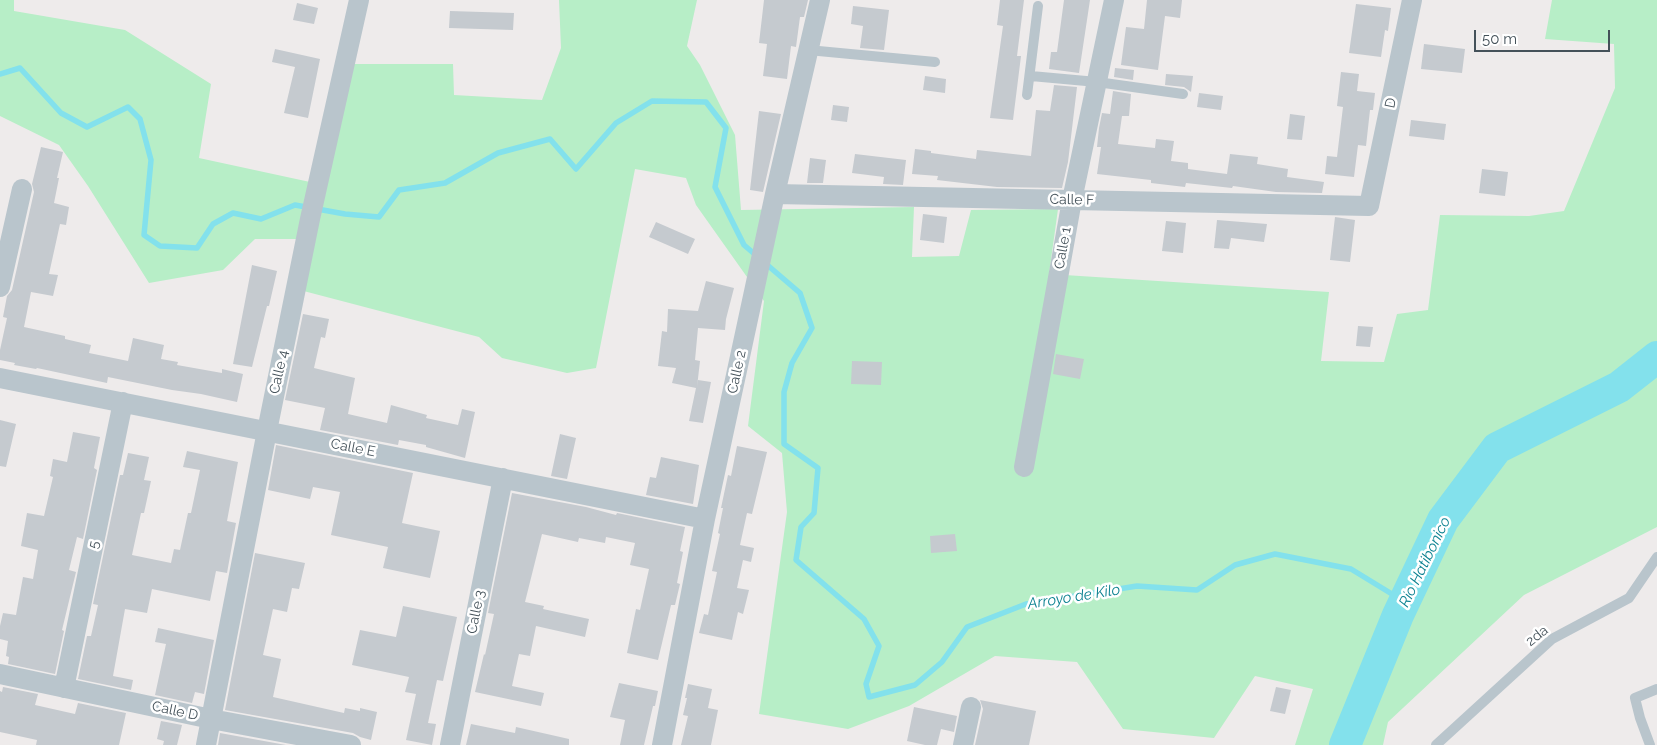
<!DOCTYPE html>
<html>
<head>
<meta charset="utf-8">
<style>
  body { margin:0 }
  #map { position:relative; width:1657px; height:745px; overflow:hidden; background:#eeebeb; font-family:Raleway,sans-serif }
  canvas { display:block }
  .scale { position:absolute; left:1474px; top:30px; width:136px; height:22px; box-sizing:border-box; border:2px solid #445159; border-top:0; padding-left:6px; font-size:15px; line-height:18px; white-space:nowrap; color:#445159; -webkit-text-stroke:4px #fff; paint-order:stroke }
</style>
</head>
<body>
<div id="map">
<canvas width="1657" height="745"></canvas>
<div class="scale">50 m</div>
</div>
<script>
const ctx = document.querySelector('canvas').getContext('2d');
ctx.lineJoin = 'round';
function fillPath(path, color) {
  ctx.fillStyle = color;
  ctx.fill(path, 'evenodd');
}
function poly(rows) {
  const path = new Path2D();
  for (const r of rows) {
    path.moveTo(r[0], r[1]);
    for (let i = 2; i < r.length; i += 2) path.lineTo(r[i], r[i + 1]);
  }
  return path;
}
function trace(path, color, width, dash) {
  ctx.strokeStyle = color;
  ctx.lineWidth = width;
  ctx.lineCap = dash ? 'butt' : 'round';
  ctx.setLineDash(dash || []);
  ctx.stroke(path);
}
function drawText(font, color, halo, rows, align = 'center') {
  ctx.font = font + ' Raleway,sans-serif';
  ctx.lineWidth = 5;
  ctx.setLineDash([]);
  ctx.textBaseline = 'middle';
  ctx.strokeStyle = halo;
  ctx.fillStyle = color;
  for (const [text, x, y, turn = 0] of rows) {
    ctx.save();
    ctx.translate(x, y);
    ctx.rotate((+turn || 0) * Math.PI / 180);
    ctx.textAlign = isNaN(turn) ? turn : align;
    if (halo) ctx.strokeText(text, 0, 0);
    ctx.fillText(text, 0, 0);
    ctx.restore();
  }
}
fillPath(poly([
  [0,0,14,0,14,11,125,30,211,84,199,158,310,182,343,64,453,64,454,95,542,100,561,48,559,0,697,0,687,46,700,65,735,135,741,210,914,207,912,257,959,256,971,210,1058,209,1049,274,1329,292,1321,361,1384,362,1397,314,1428,310,1440,215,1529,216,1564,211,1615,88,1614,44,1545,39,1552,0,1657,0,1657,527,1524,595,1388,722,1383,745,1295,745,1313,689,1255,676,1214,738,1123,729,1077,662,995,656,909,706,848,729,759,714,787,512,782,453,748,426,764,301,696,205,686,178,635,169,596,368,567,373,502,358,479,337,296,289,298,239,255,239,223,270,149,283,88,186,59,145,0,116]
]), '#b7eec7');
trace(poly([
  [0,74,20,68,61,113,87,127,128,107,140,119,151,160,144,235,160,246,197,248,213,224,233,213,261,219,295,205,345,214,379,217,399,190,445,183,498,153,550,139,576,169,616,123,652,101,706,102,726,128,715,187,744,245,758,257],
  [765,263,800,293,812,328,792,363,784,392,784,444,818,468,814,513,801,527,796,560,864,619,879,646,866,684,869,697,915,685,942,662,967,627,1026,604,1137,586,1197,590,1235,565,1275,554,1351,569,1405,602]
]), '#83e1ec', 5.5);
trace(poly([
  [1345,745,1398,615,1443,520,1497,448,1619,387,1657,357]
]), '#83e1ec', 32);
fillPath(poly([
  [764,0,808,0,804,17,800,17,796,47,791,46,787,79,763,76,767,44,759,43],
  [1000,0,1024,0,1017,56,1021,56,1013,120,990,118,1003,26,997,25],
  [1064,0,1090,0,1079,73,1049,69,1051,52,1057,52],
  [1147,0,1182,0,1180,18,1165,16,1158,70,1121,65,1126,27,1144,29],
  [297,3,318,8,314,24,293,20],
  [1356,4,1391,8,1388,31,1385,30,1381,57,1349,53],
  [853,6,889,10,884,50,860,48,863,26,851,24],
  [450,11,514,13,513,30,449,28],
  [1424,44,1465,49,1462,73,1421,69],
  [275,49,320,59,308,118,284,113,295,67,272,62],
  [1115,68,1134,70,1133,80,1114,77],
  [1341,72,1359,74,1357,91,1375,93,1373,110,1370,110,1366,146,1358,145,1354,177,1325,174,1327,156,1337,157,1343,107,1337,106],
  [1166,74,1193,76,1191,92,1184,87,1165,85],
  [925,76,946,79,945,93,923,90],
  [1054,85,1077,87,1068,162,1062,188,997,187,937,180,938,176,912,174,915,149,931,151,931,153,976,159,977,150,1031,156,1036,110,1050,111],
  [1113,91,1131,94,1129,116,1122,116,1118,144,1155,148,1156,139,1174,141,1171,161,1188,163,1188,169,1227,174,1230,154,1258,157,1257,164,1288,169,1287,177,1324,182,1322,193,1276,192,1233,186,1232,188,1186,183,1185,187,1151,183,1151,180,1097,174,1101,147,1097,147,1099,128,1102,113,1110,114],
  [1199,93,1223,96,1221,110,1197,107],
  [833,105,849,107,847,122,831,120],
  [759,111,781,114,763,192,750,190],
  [1290,114,1305,116,1302,140,1287,139],
  [1411,120,1446,124,1444,140,1409,136],
  [41,147,63,152,57,178,59,178,54,203,69,207,66,225,60,224,49,274,58,275,53,296,31,292,24,327,65,336,65,339,91,345,89,353,128,361,133,338,164,345,161,359,178,362,177,365,222,373,222,369,243,374,237,402,201,394,172,390,108,377,107,383,37,368,36,369,14,365,15,363,0,360,0,350,7,318,3,317,7,296,12,290,34,192,32,184],
  [855,154,906,160,903,185,883,184,884,177,852,173],
  [810,158,826,160,823,183,807,183],
  [1482,169,1508,172,1505,196,1479,193],
  [923,214,947,217,944,243,920,240],
  [1335,217,1355,220,1350,262,1330,260],
  [1217,220,1267,224,1264,242,1231,238,1229,249,1214,248],
  [1166,221,1186,223,1183,253,1162,251],
  [656,222,695,239,688,254,649,237],
  [252,265,277,271,269,306,267,306,252,367,233,364],
  [706,281,734,288,726,319,725,330,698,328,695,360,700,361,697,387,698,380,711,382,703,423,689,421,696,388,672,383,676,368,658,366,662,331,667,332,668,309,698,311],
  [303,314,329,319,325,338,321,337,314,368,355,378,348,414,387,423,391,405,427,415,426,418,458,425,462,409,475,412,465,458,426,447,426,445,399,440,398,445,320,430,325,408,285,400],
  [1358,326,1373,327,1370,347,1356,346],
  [1056,354,1084,359,1080,379,1053,374],
  [852,361,882,362,881,385,851,384],
  [0,420,16,424,6,467,0,466],
  [73,432,100,437,94,468,97,470,83,539,77,537,69,570,76,572,62,630,64,631,55,674,8,664,9,657,6,656,8,641,0,639,0,626,3,613,16,615,23,577,33,579,38,550,21,546,27,513,44,516,53,477,50,476,53,459,67,462],
  [560,434,576,438,567,479,551,476],
  [276,445,413,473,402,523,440,531,430,578,383,568,388,547,331,535,340,492,313,487,310,499,268,490],
  [737,446,767,452,752,514,747,513,740,545,754,548,751,562,743,560,737,588,749,590,743,614,738,612,732,640,699,633,704,614,708,615,717,572,712,571,720,534,718,533,723,508,721,508,728,475,731,476],
  [187,451,238,462,227,521,236,523,227,573,216,571,210,601,152,589,147,613,125,609,113,676,133,680,131,690,78,679,87,636,91,636,98,605,93,604,120,475,123,475,128,453,149,457,144,480,151,481,144,513,141,513,132,555,171,563,174,549,180,550,188,513,191,513,200,470,183,467],
  [661,457,699,465,693,504,646,495,650,477,656,478],
  [512,493,586,507,616,515,617,513,685,527,680,551,683,552,677,583,680,584,675,605,671,605,658,660,627,653,636,609,640,610,649,569,630,565,635,543,606,537,605,543,579,538,578,542,542,534,525,602,544,606,543,609,589,619,585,637,536,626,530,656,519,654,512,686,544,693,541,706,475,692,484,654,485,655,494,614,488,613],
  [955,534,957,551,931,553,930,536],
  [255,553,305,563,299,589,292,588,287,612,273,609,263,655,281,659,273,697,344,713,345,708,360,711,360,708,377,712,371,740,360,737,353,733,225,710],
  [403,606,457,617,443,681,437,680,428,723,436,724,432,745,406,740,416,694,405,692,409,677,352,665,360,630,396,637],
  [158,628,214,640,204,694,195,692,192,703,155,695,166,644,155,642],
  [619,683,658,691,655,706,653,706,644,745,620,745,625,720,610,717],
  [688,684,712,689,708,708,718,710,711,745,681,745,688,716,683,715,687,698,685,698],
  [3,687,38,694,35,705,75,714,78,703,126,713,119,745,36,745,37,740,0,732,0,691,2,692],
  [1276,687,1291,690,1285,714,1270,711],
  [980,700,1036,711,1029,745,975,745,983,709],
  [914,707,957,716,954,732,941,729,937,745,925,745,907,741],
  [161,721,182,725,177,745,163,745,164,741,157,739],
  [471,724,515,733,516,727,569,739,569,745,466,745],
  [220,733,286,745,218,745]
]), '#c5cacf');
trace(poly([
  [808,50,935,62],
  [1031,76,1097,82,1183,94],
  [1027,95,1038,6],
  [1436,745,1552,639,1629,598,1657,557],
  [1650,745,1640,718,1635,698,1657,689]
]), '#b9c5cc', 10);
trace(poly([
  [775,194,1369,206,1412,0],
  [0,287,22,189],
  [0,378,705,519],
  [1024,467,1072,200,1114,0],
  [0,674,211,719,351,745],
  [64,688,123,402],
  [206,745,267,431,310,219,359,0],
  [450,745,503,478],
  [662,745,705,519,775,194,820,0],
  [963,745,971,707]
]), '#b9c5cc', 20);
drawText('14px', '#445159', '#fff', [
  ["D",1391,103,-78],
  ["Calle F",1072,200,1],
  ["Calle 1",1063,248,-80],
  ["Calle 4",279,372,-78],
  ["Calle 2",737,372,-78],
  ["Calle E",353,448,11],
  ["5",94,545,-78],
  ["Calle 3",476,612,-79],
  ["2da",1537,636,-39],
  ["Calle D",175,711,12]
]);
drawText('italic 15px', '#0b8190', '#fff', [
  ["Río Hatibonico",1425,562,-64],
  ["Arroyo de Kilo",1074,597,-9]
]);
</script>
</body>
</html>
